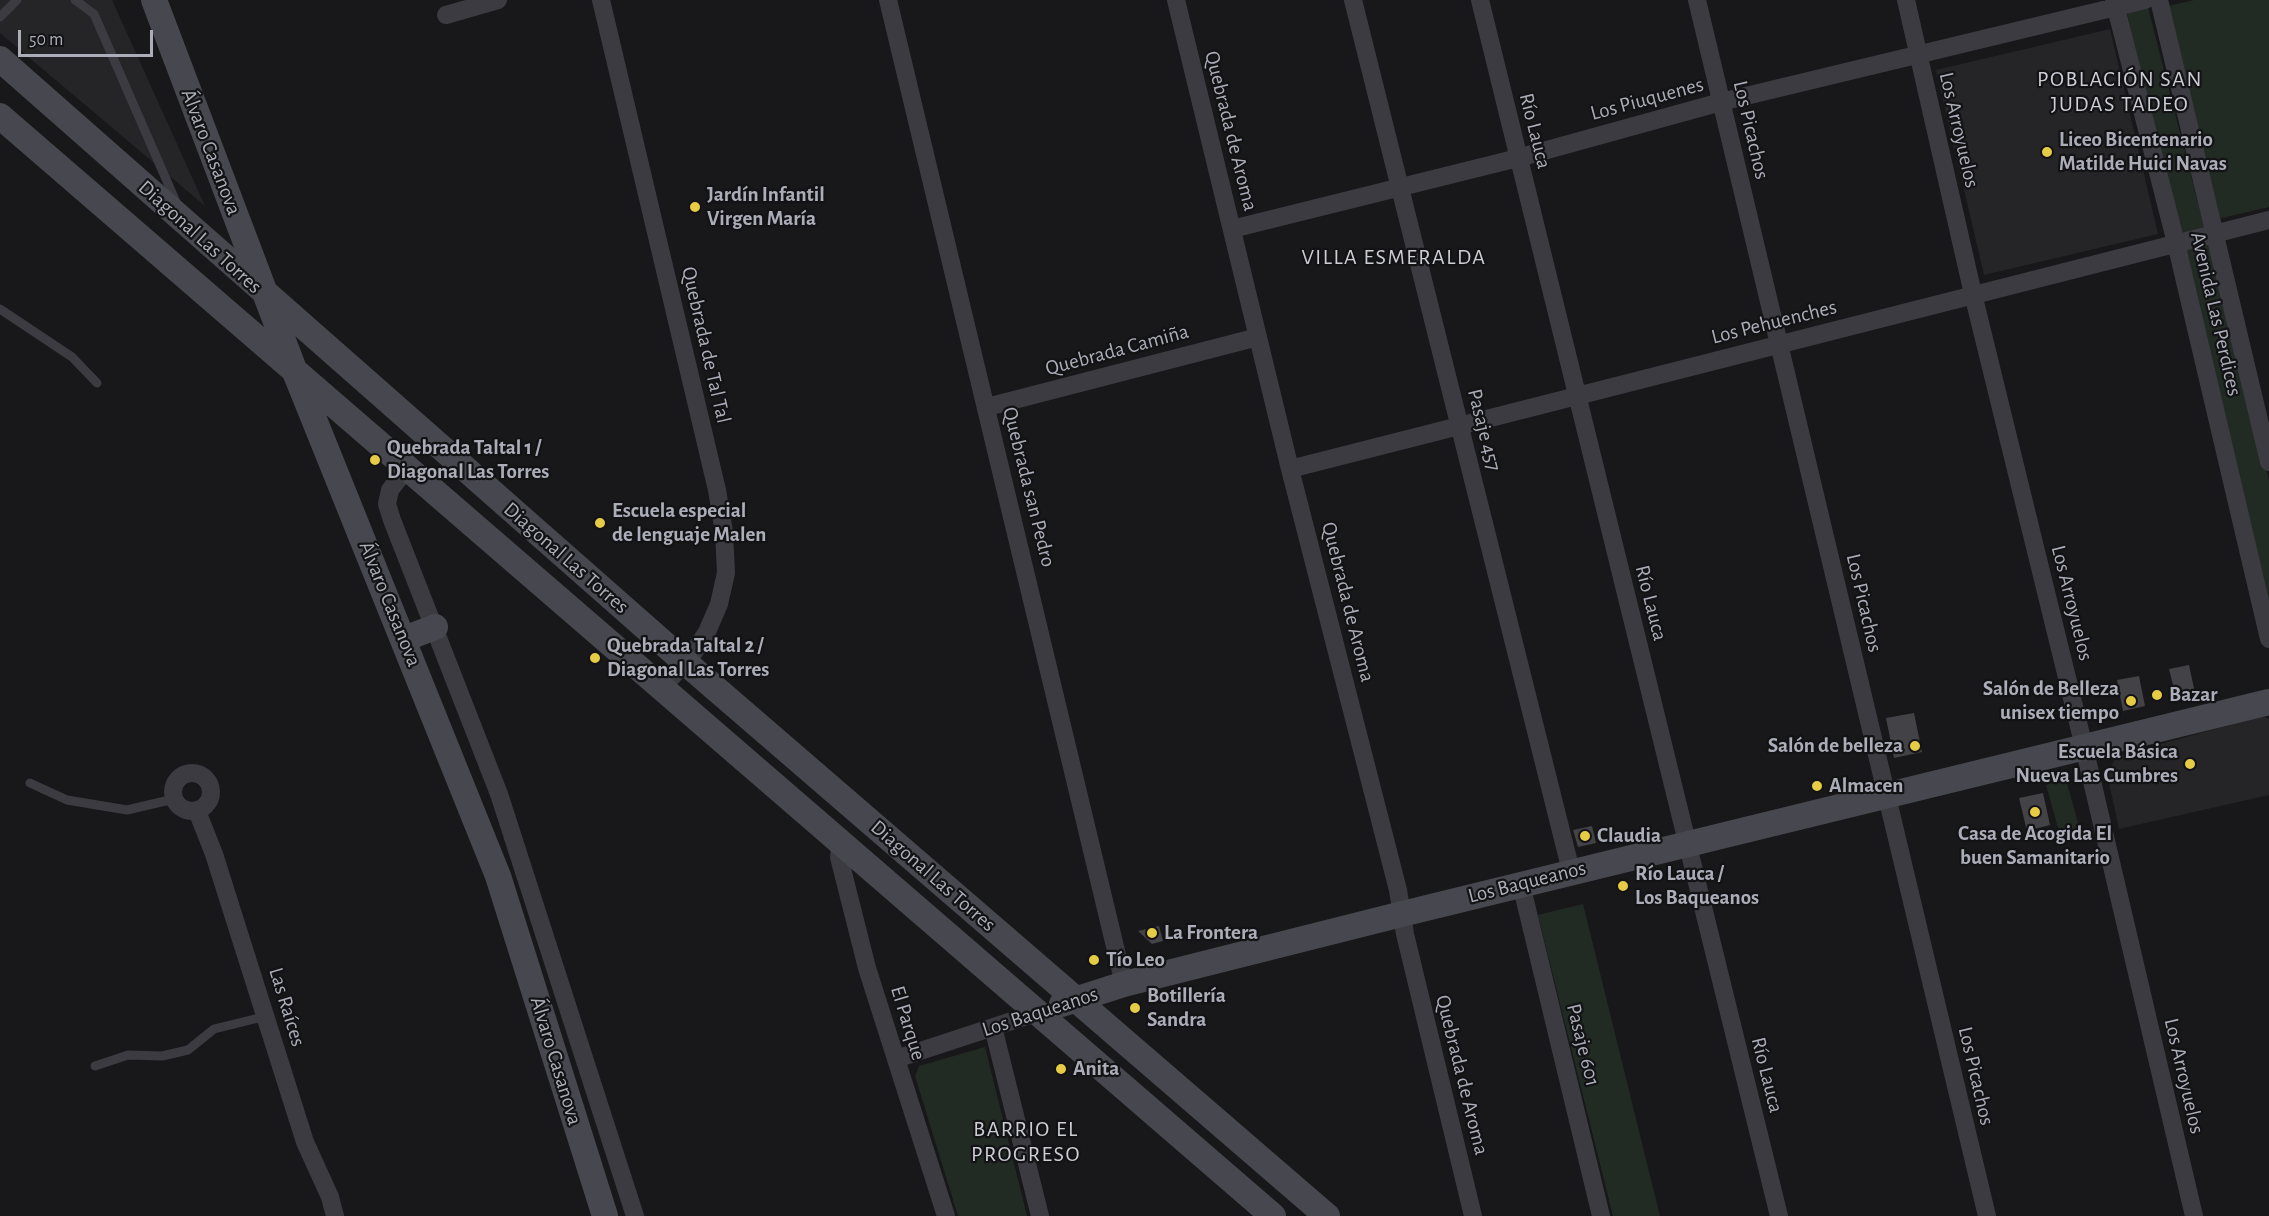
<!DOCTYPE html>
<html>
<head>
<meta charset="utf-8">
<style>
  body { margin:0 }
  #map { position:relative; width:2269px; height:1216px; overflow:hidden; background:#18181a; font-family:"Alegreya Sans",sans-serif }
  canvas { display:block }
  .scale { position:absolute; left:18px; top:30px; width:135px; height:27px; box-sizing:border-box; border:3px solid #abadb9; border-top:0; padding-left:8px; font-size:18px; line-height:21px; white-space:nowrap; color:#abadb9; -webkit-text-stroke:4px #131315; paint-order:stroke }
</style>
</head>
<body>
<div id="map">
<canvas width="2269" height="1216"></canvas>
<div class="scale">50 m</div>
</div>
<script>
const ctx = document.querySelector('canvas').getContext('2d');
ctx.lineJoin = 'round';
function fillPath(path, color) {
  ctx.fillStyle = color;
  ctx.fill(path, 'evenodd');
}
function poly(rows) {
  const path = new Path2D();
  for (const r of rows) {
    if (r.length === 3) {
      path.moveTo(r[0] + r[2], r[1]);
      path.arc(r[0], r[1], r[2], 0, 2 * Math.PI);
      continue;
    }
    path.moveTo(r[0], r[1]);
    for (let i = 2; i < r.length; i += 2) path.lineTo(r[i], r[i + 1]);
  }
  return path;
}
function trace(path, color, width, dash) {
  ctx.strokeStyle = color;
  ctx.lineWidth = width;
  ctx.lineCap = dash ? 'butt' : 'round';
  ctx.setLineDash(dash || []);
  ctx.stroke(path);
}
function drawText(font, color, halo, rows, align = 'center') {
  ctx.font = font + ' "Alegreya Sans",sans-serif';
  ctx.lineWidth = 4.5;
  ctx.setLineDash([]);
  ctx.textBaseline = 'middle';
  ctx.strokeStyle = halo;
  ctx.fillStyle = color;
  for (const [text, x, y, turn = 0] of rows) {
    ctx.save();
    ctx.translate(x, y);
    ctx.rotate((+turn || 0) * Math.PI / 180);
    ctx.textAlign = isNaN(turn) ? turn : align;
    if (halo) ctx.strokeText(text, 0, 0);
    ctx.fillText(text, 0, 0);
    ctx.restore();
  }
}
fillPath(poly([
  [0,0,112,0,205,206,0,33],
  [2110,29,2158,234,1984,275,1936,70],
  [2263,716,2269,719,2269,795,2119,829,2107,773,2117,756]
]), '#252427');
fillPath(poly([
  [2124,0,2146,0,2269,480,2269,621],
  [2194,0,2269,0,2269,207,2218,219,2168,6],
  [2066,779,2080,830,2060,835,2046,785],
  [1583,904,1660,1216,1613,1216,1538,915],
  [985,1047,1027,1216,958,1216,915,1076,919,1066]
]), '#222a24');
fillPath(poly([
  [2189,665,2195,693,2176,697,2169,669],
  [2139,676,2145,706,2123,711,2117,680],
  [1914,713,1922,752,1894,758,1886,718],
  [2043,793,2050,825,2027,831,2019,798],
  [1592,826,1596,843,1578,847,1573,830],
  [1159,926,1163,941,1152,944,1138,931]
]), '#434247');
trace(poly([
  [75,0,94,14,176,202],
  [0,17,17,0],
  [0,309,72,357,97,383],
  [30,783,67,800,127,810,174,799],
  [95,1066,128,1055,162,1056,188,1050,214,1029,267,1016]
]), '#3b3b41', 9);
trace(poly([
  [601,0,717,490,724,532,726,573,719,604,707,632,694,652,663,687],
  [888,0,1124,984],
  [1176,0,1290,469,1398,890,1405,934,1473,1216],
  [1353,0,1571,871],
  [1480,0,1779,1216],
  [1697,0,1987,1216],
  [1906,0,1973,294,2084,747,2194,1216],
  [2114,0,2176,243,2269,639],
  [2159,0,2269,462],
  [446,15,498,0],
  [1232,229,1518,158,1721,102,2145,0],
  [987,407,1258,337],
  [407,468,390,490,387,504,392,520,499,794,635,1216],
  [1290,469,2269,220],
  [192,792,19],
  [197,811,214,854,305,1142,330,1197,335,1216],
  [841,842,839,857,867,968,946,1216],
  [1521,884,1601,1216],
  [993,1027,1040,1216],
  [896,1059,1036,1013]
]), '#3b3b41', 18);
trace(poly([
  [154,0,295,372,498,876,605,1216],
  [0,59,686,663,1327,1216],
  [0,116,1273,1216],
  [404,639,435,627],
  [1062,1004,1124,984,1402,914,2269,702]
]), '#47484f', 26);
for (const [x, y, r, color] of [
  [2047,152,6,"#e6cb44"],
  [695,207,6,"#e6cb44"],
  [375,460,6,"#e6cb44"],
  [600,523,6,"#e6cb44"],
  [595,658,6,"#e6cb44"],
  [2157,695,6,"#e6cb44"],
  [2131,701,6,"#e6cb44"],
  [1915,746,6,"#e6cb44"],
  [2190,764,6,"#e6cb44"],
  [1817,786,6,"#e6cb44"],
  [2035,812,6,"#e6cb44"],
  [1585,836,6,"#e6cb44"],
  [1623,886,6,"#e6cb44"],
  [1152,933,6,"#e6cb44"],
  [1094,960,6,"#e6cb44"],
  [1135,1008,6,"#e6cb44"],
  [1061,1069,6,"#e6cb44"]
]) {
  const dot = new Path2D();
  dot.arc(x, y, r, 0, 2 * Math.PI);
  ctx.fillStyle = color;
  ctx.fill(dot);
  trace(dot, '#131315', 2);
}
drawText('21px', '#abadb9', '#131315', [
  ["Los Piuquenes",1647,99,-15],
  ["Los Picachos",1751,130,77],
  ["Los Arroyuelos",1959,130,77],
  ["Quebrada de Aroma",1231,131,76],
  ["Río Lauca",1535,131,76],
  ["Álvaro Casanova",211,152,69],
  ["Diagonal Las Torres",200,237,42],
  ["Avenida Las Perdices",2216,314,77],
  ["Los Pehuenches",1774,322,-14],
  ["Quebrada de Tal Tal",706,345,77],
  ["Quebrada Camiña",1117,350,-15],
  ["Pasaje 457",1484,430,76],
  ["Quebrada san Pedro",1029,487,76],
  ["Diagonal Las Torres",566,558,41],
  ["Quebrada de Aroma",1348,602,76],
  ["Río Lauca",1651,603,76],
  ["Los Picachos",1864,603,77],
  ["Los Arroyuelos",2072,603,76],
  ["Álvaro Casanova",390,604,68],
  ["Diagonal Las Torres",933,876,41],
  ["Los Baqueanos",1527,882,-14],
  ["Las Raíces",287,1007,73],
  ["Los Baqueanos",1040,1012,-18],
  ["El Parque",908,1023,73],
  ["Pasaje 601",1583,1045,76],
  ["Álvaro Casanova",556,1061,73],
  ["Quebrada de Aroma",1462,1075,76],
  ["Río Lauca",1767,1075,76],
  ["Los Picachos",1976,1076,77],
  ["Los Arroyuelos",2184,1076,77]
]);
drawText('bold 21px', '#abadb9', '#131315', [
  ["Liceo Bicentenario",2059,140],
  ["Matilde Huici Navas",2059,164],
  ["Jardín Infantil",707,195],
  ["Virgen María",707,219],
  ["Quebrada Taltal 1 /",387,448],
  ["Diagonal Las Torres",387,472],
  ["Escuela especial",612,511],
  ["de lenguaje Malen",612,535],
  ["Quebrada Taltal 2 /",607,646],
  ["Diagonal Las Torres",607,670],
  ["Salón de Belleza",2119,689,"right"],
  ["unisex tiempo",2119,713,"right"],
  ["Bazar",2169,695],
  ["Salón de belleza",1903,746,"right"],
  ["Escuela Básica",2178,752,"right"],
  ["Nueva Las Cumbres",2178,776,"right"],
  ["Almacen",1829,786],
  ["Casa de Acogida El",2035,834,"center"],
  ["buen Samanitario",2035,858,"center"],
  ["Claudia",1597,836],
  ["Río Lauca /",1635,874],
  ["Los Baqueanos",1635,898],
  ["La Frontera",1164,933],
  ["Tío Leo",1106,960],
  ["Botillería",1147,996],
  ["Sandra",1147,1020],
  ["Anita",1073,1069]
], 'left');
ctx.letterSpacing = '1.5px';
drawText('22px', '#cccdd5', '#131315', [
  ["POBLACIÓN SAN",2120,79],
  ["JUDAS TADEO",2120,104],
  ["VILLA ESMERALDA",1394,257],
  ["BARRIO EL",1026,1129],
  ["PROGRESO",1026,1154]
]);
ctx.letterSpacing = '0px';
</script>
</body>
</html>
